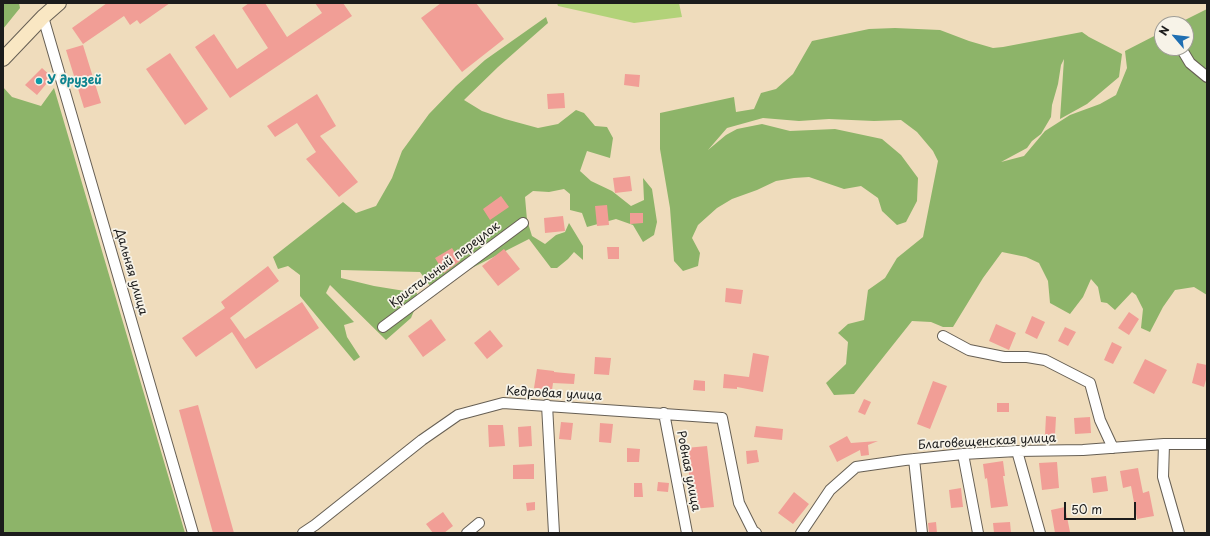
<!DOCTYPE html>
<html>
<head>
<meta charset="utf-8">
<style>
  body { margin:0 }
  #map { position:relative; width:1210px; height:536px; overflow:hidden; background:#efdcbc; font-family:"Playpen Sans",sans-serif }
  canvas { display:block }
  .frame { position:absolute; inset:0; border:4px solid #1c1c1c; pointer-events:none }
  .north { position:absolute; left:1154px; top:16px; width:40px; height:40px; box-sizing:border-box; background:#f7f3e8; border:1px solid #9f9d96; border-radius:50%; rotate:298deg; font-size:11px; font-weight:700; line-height:16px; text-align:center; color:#1c1c1c }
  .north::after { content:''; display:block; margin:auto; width:14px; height:18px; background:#1f6fb2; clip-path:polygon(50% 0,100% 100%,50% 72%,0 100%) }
  .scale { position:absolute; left:1064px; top:502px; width:72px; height:18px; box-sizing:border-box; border:2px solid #1c1c1c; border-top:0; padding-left:5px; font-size:12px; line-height:14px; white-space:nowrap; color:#1c1c1c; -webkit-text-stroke:3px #f7f3e8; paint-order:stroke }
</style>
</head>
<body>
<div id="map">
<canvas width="1210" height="536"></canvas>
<div class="frame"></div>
<div class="north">N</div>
<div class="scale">50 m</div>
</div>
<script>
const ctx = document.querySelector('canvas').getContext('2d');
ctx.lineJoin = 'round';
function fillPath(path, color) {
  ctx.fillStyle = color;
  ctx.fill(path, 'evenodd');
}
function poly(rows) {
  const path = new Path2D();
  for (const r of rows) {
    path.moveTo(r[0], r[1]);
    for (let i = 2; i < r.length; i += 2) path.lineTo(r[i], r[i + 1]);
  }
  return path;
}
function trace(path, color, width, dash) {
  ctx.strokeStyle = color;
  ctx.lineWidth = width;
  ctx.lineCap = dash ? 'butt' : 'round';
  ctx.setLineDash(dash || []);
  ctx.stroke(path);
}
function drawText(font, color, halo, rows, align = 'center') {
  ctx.font = font + ' "Playpen Sans",sans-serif';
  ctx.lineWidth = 3.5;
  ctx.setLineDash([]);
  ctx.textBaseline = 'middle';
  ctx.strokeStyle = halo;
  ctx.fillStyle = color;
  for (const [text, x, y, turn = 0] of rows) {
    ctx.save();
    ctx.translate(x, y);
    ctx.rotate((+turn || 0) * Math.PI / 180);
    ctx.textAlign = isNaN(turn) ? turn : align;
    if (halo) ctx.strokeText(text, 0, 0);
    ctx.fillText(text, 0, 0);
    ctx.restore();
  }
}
fillPath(poly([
  [557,3,679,3,682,17,634,23,558,6]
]), '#b2d279');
fillPath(poly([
  [3,3,19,3,20,8,3,29],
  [1207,9,1207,295,1194,287,1175,290,1163,307,1150,332,1141,328,1143,309,1136,295,1132,292,1115,310,1107,303,1101,302,1098,287,1091,279,1083,297,1070,314,1050,303,1048,281,1039,263,1026,257,1002,252,983,278,953,327,943,327,931,322,912,321,854,394,834,395,826,383,846,364,848,342,838,333,848,324,864,320,868,290,885,278,897,258,923,237,938,161,933,151,917,132,901,120,874,121,829,119,799,121,763,118,727,128,708,150,726,135,737,129,762,124,790,131,835,129,882,139,901,155,918,178,917,201,906,222,897,225,882,211,878,198,861,186,844,189,809,177,794,178,776,181,757,190,732,199,717,208,698,225,692,238,700,253,698,266,683,271,674,261,670,208,660,149,660,113,734,97,736,112,754,109,761,93,776,89,793,74,812,41,869,29,895,28,940,30,969,41,993,48,1003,47,1082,32,1089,37,1122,54,1119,77,1087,104,1060,119,1064,59,1061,65,1058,84,1052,105,1051,117,1041,134,1032,141,1027,148,1001,162,1024,156,1045,131,1070,115,1100,104,1116,95,1127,68,1125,51,1162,32,1162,48,1186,48,1186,24,1177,24],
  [546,17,548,23,498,67,464,100,482,111,505,119,538,128,558,124,576,110,584,113,595,126,607,127,613,138,610,158,587,151,580,171,591,181,612,191,631,206,644,200,643,178,652,189,657,222,654,235,643,242,633,225,616,219,587,227,582,213,570,210,570,194,564,189,549,192,533,191,525,197,527,220,532,236,545,244,556,235,565,232,569,223,583,246,583,260,574,252,568,259,557,268,551,268,529,239,458,275,433,290,420,272,341,270,341,278,374,286,417,293,416,306,411,318,386,340,330,285,326,293,354,322,344,325,347,337,360,357,354,361,300,296,300,275,288,266,278,269,273,257,343,202,356,213,376,206,392,178,402,151,429,114,456,86,485,60],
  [3,87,12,97,41,106,54,88,185,533,3,533]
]), '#8db469');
fillPath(poly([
  [107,3,170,3,140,24,137,20,130,25,124,16,83,44,72,28],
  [249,3,265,3,287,37,322,13,315,3,343,3,352,16,230,98,195,47,214,34,237,69,268,48,242,8],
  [441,3,476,3,504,39,462,72,421,18],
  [83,45,101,103,84,108,66,50],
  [170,53,208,109,185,125,146,69],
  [42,68,52,77,37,95,25,85],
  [625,74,640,75,639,87,624,85],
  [564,93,565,108,548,109,547,94],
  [317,94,336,126,320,136,358,182,339,197,306,159,316,152,297,123,275,137,267,126],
  [630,176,632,191,615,193,613,178],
  [501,196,509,207,490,220,483,209],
  [607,205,609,225,597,226,595,206],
  [630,213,643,213,643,223,630,224],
  [563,216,565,231,545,233,544,218],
  [607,247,619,247,619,259,608,259],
  [452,248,460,261,444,273,435,258],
  [504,249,520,269,498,286,482,266],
  [268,266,279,281,230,318,245,339,302,302,319,328,256,369,232,332,196,357,182,338,225,308,221,302],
  [726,288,743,290,741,304,725,302],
  [1129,312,1139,319,1129,335,1118,328],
  [1032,316,1045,322,1037,339,1025,333],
  [431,319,446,340,423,357,408,336],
  [996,324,1016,333,1009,350,989,341],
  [1065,327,1076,332,1068,346,1058,341],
  [490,330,503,346,487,359,474,343],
  [1112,342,1122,347,1113,364,1104,360],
  [753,353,769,356,763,392,737,387,737,389,723,388,724,374,749,377],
  [595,357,611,358,609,375,594,374],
  [1145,359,1167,370,1154,394,1133,383],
  [1197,363,1207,365,1207,376,1204,387,1192,383],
  [537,369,554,371,554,372,575,374,574,384,553,383,552,390,534,388],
  [694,380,705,381,705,391,693,390],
  [933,381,947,386,930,429,917,424],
  [864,399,871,402,865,415,858,412],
  [997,403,1009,403,1009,412,997,412],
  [198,405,234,533,213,533,179,410],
  [1046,416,1056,417,1055,435,1045,435],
  [1090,417,1091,433,1075,434,1074,418],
  [561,422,573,423,571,440,559,439],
  [600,423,613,424,611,443,599,442],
  [488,425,503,425,505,446,489,447],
  [531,426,532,446,519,447,518,427],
  [756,426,783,429,782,440,754,437],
  [847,436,851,443,878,441,868,445,869,455,861,456,860,450,837,462,829,446],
  [707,446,714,507,693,509,686,448],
  [627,448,640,449,639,462,627,462],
  [757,450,759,462,747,464,746,451],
  [1003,461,1005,476,1003,476,1008,506,991,508,987,478,985,479,983,464],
  [1057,462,1059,488,1042,490,1039,463],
  [534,464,534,479,513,479,513,465],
  [1138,468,1143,493,1149,491,1154,516,1137,519,1131,486,1123,488,1120,471],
  [1106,476,1108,491,1093,493,1091,478],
  [658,482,669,483,668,492,657,491],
  [634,483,642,483,643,497,634,497],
  [961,488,963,507,951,508,949,490],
  [794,492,809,504,793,524,778,513],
  [535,502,535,510,527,511,526,503],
  [1065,507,1070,532,1055,533,1051,510],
  [443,512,453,526,444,533,433,533,426,524],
  [936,522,937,533,929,533,928,523],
  [1010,522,1011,533,994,533,993,523]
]), '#f19e96');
const street = poly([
  [43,17,193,533],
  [1181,48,1190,63,1207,77],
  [383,327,523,223],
  [943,336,969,350,1004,357,1027,357,1045,360,1090,383,1100,420,1113,448],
  [547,405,554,533],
  [664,413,687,533],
  [1164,444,1163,477,1179,533],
  [1017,451,1040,533],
  [963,454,978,533],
  [914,459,922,533],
  [303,533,315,525,422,440,458,415,503,403,722,418,739,503,753,531,756,533],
  [467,533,479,523],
  [801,533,830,490,856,467,905,460,963,454,1017,451,1083,450,1164,444,1207,444]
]);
const secondary = poly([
  [3,59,43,17,59,3]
]);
trace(street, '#665f54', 12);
trace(secondary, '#665f54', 16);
trace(street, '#fff', 10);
trace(secondary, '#f9e7c3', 14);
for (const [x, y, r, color] of [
  [39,81,4,"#0f9aa8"]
]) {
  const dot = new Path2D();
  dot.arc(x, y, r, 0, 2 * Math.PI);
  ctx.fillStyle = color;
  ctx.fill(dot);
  trace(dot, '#f7f3e8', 1.5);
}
drawText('bold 12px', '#0d838f', '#f7f3e8', [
  ["У друзей",47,81]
], 'left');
drawText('12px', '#1c1c1c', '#f7f3e8', [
  ["Кристальный переулок",445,265,-37],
  ["Дальняя улица",131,272,74],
  ["Кедровая улица",554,394,3],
  ["Благовещенская улица",987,442,-3],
  ["Ровная улица",688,471,79]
]);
</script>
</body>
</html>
